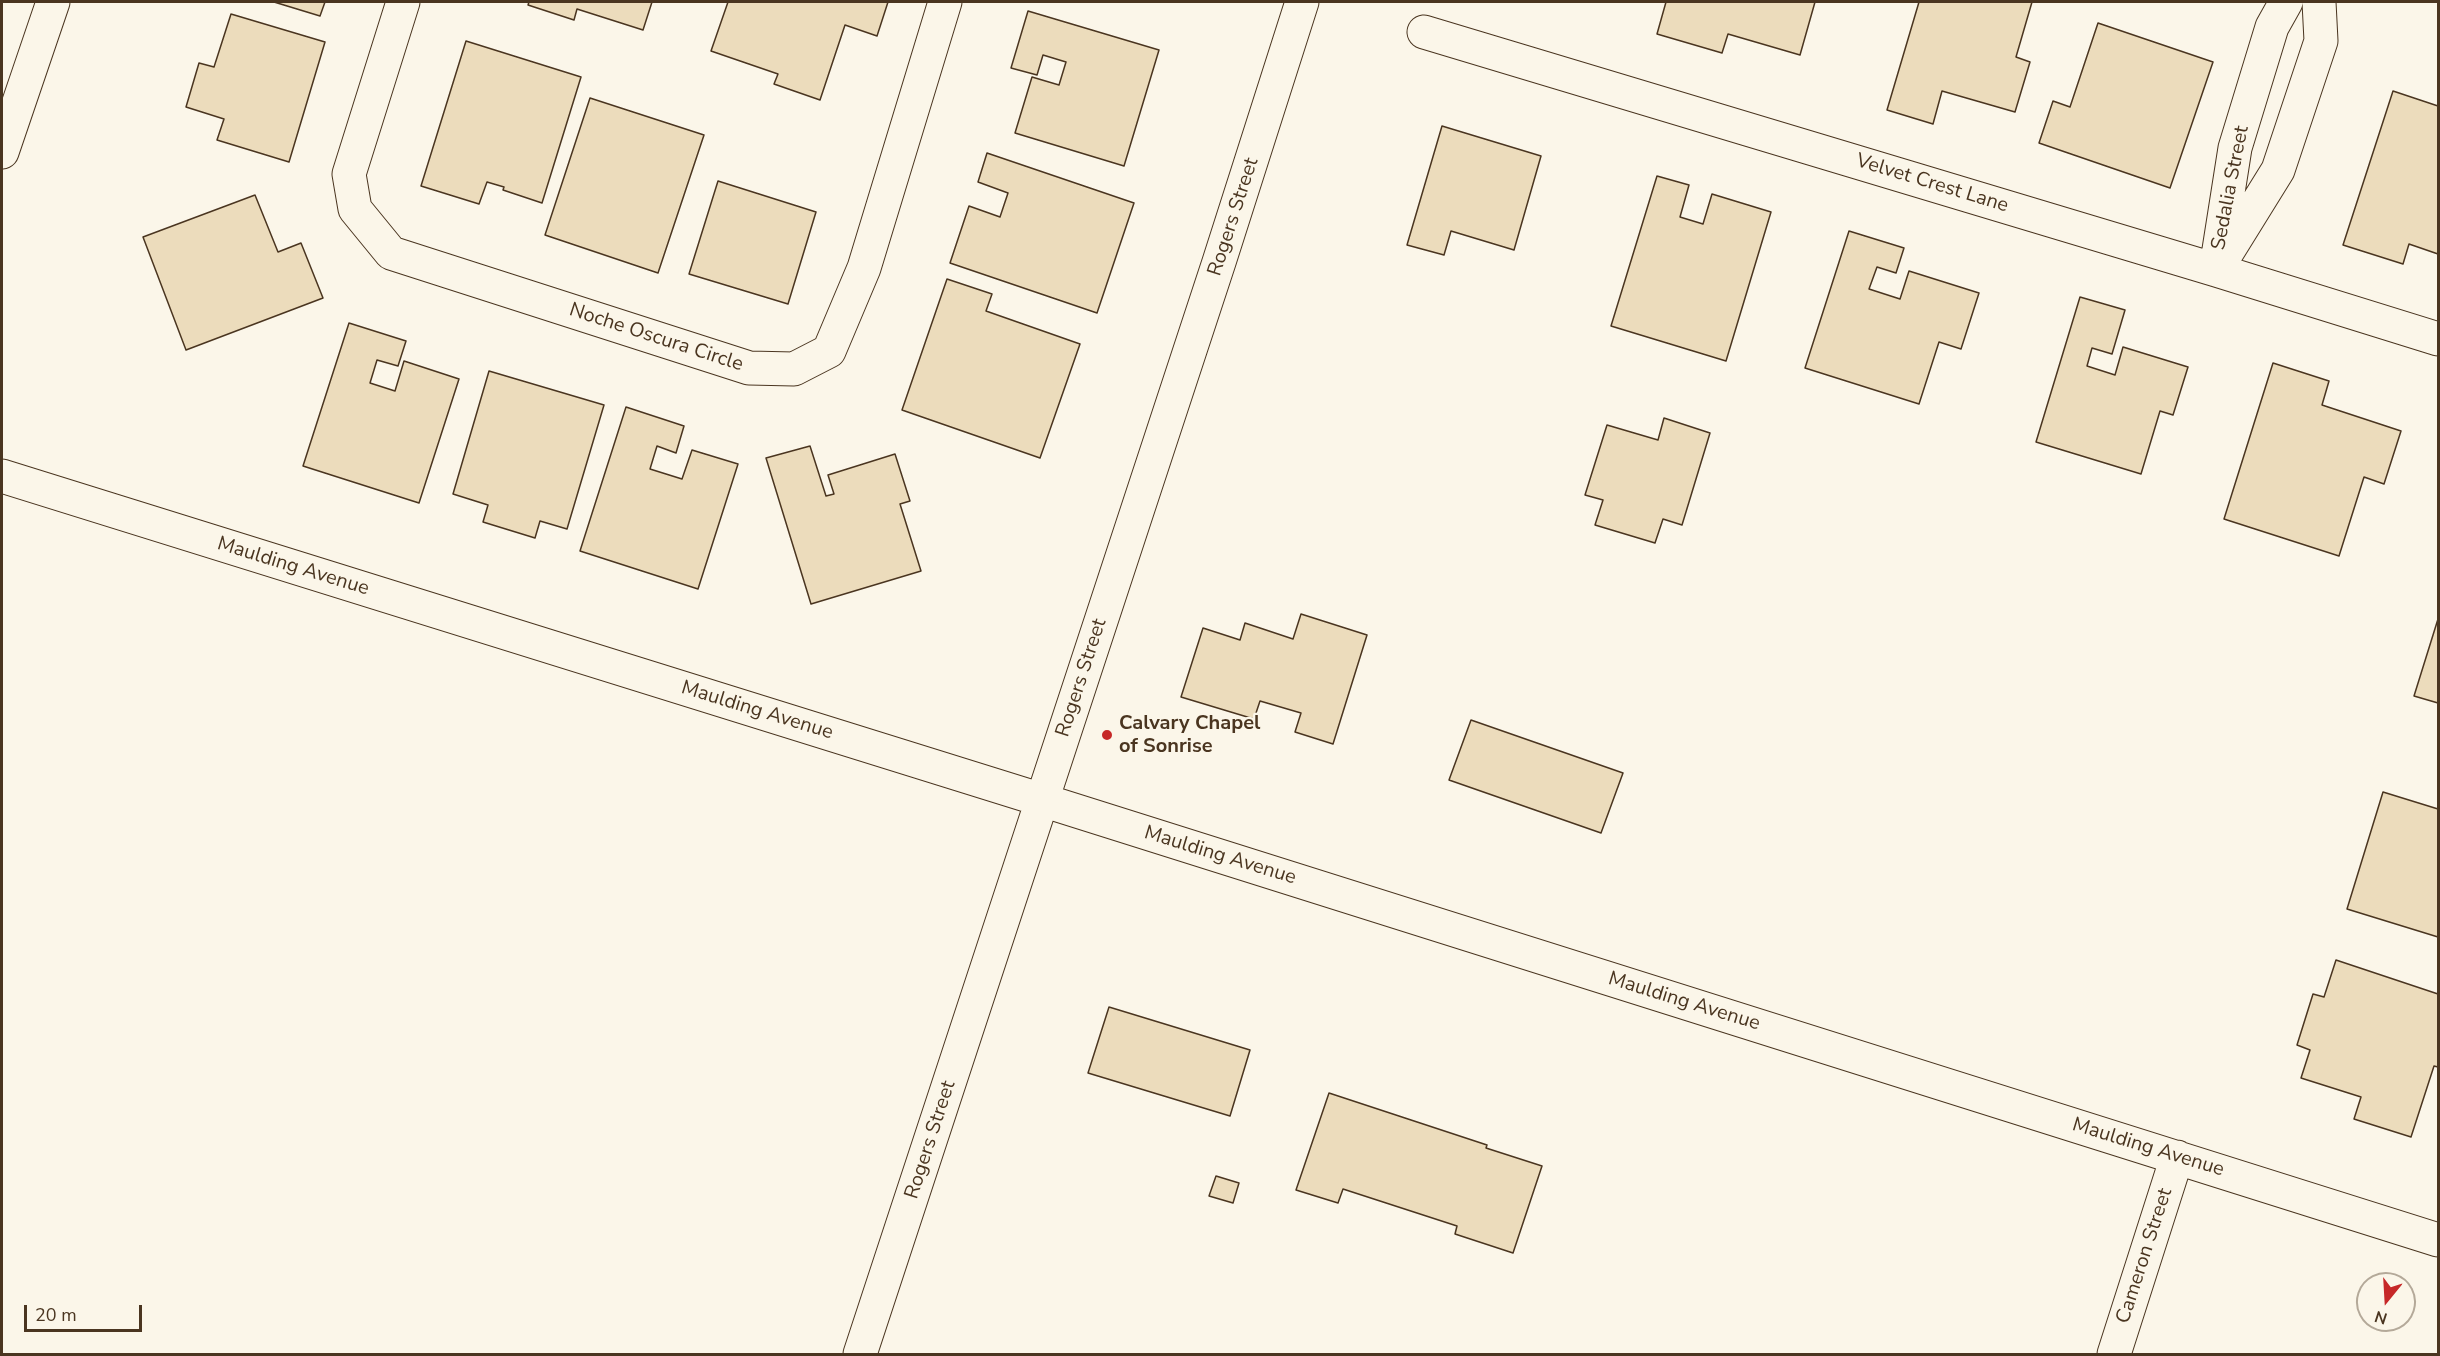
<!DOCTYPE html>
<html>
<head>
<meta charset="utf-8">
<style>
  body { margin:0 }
  #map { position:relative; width:2440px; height:1356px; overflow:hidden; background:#fbf6e9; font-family:"Nunito Sans",sans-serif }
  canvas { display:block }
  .frame { position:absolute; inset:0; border:3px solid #4a3520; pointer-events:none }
  .north { position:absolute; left:2356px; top:1272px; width:60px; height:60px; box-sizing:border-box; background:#fbf6e9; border:2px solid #b4a999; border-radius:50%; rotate:198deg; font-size:16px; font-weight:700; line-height:24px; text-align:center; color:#4a3520 }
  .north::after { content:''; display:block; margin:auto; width:21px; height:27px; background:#c62828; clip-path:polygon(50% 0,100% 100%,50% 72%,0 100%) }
  .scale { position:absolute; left:24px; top:1305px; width:118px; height:27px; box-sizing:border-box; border:3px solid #4a3520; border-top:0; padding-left:8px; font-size:18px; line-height:21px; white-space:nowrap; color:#4a3520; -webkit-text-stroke:4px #fbf6e9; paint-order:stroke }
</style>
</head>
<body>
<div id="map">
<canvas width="2440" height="1356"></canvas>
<div class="frame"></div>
<div class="north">N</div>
<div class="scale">20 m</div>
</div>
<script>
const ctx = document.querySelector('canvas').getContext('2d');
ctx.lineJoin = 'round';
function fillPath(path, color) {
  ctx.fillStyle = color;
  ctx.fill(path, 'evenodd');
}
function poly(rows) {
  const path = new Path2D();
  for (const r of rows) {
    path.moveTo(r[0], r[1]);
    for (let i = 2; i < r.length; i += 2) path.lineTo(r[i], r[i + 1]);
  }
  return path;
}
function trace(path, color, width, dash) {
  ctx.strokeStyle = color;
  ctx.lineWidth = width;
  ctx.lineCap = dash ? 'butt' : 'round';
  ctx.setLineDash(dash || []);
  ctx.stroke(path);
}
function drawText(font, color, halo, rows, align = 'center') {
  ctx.font = font + ' "Nunito Sans",sans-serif';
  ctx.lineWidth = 4.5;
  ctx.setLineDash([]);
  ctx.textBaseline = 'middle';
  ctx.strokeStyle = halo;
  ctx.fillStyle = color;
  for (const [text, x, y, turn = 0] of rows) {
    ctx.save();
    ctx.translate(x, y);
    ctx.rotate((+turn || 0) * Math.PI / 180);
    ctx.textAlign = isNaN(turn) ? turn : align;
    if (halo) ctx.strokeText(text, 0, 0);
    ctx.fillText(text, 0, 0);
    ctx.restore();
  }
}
const building = poly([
  [274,2,325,2,320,16,274,2],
  [529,2,652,2,643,30,577,9,574,20,528,5,529,2],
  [728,2,888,2,877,36,845,25,820,100,774,84,778,74,711,51,728,2],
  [1666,2,1815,2,1800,55,1728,34,1722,53,1657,34,1666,2],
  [1919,2,2032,2,2016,57,2030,62,2015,112,1942,91,1933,124,1887,110,1919,2],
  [1028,11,1159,50,1124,166,1015,133,1032,77,1059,85,1066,62,1043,55,1037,75,1011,68,1028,11],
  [231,14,325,42,289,162,217,140,224,119,186,107,199,63,214,67,231,14],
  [2098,23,2213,62,2170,188,2039,143,2053,101,2070,107,2098,23],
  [466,41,581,77,542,203,503,190,504,187,487,182,479,204,421,186,466,41],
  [2393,91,2438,106,2438,254,2409,244,2403,264,2343,245,2393,91],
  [590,98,704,135,658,273,545,235,590,98],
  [1442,126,1541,156,1514,250,1451,231,1444,255,1407,245,1442,126],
  [987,153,1134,203,1097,313,950,263,969,206,1000,217,1008,193,978,182,987,153],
  [1657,176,1689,185,1680,217,1703,224,1712,194,1771,212,1726,361,1611,326,1657,176],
  [718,181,816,212,788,304,689,274,718,181],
  [255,195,278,252,301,243,323,298,186,350,143,237,255,195],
  [1849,231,1904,248,1896,273,1877,267,1869,289,1900,299,1909,271,1979,293,1961,349,1939,342,1919,404,1805,368,1849,231],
  [947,279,992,294,986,311,1080,344,1040,458,902,410,947,279],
  [2080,297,2125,310,2112,354,2092,348,2087,366,2115,375,2123,347,2188,367,2173,415,2160,411,2141,474,2036,442,2080,297],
  [349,323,406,341,398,366,377,360,370,383,395,391,404,361,459,379,419,503,303,466,349,323],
  [2273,363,2329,381,2322,405,2401,431,2384,484,2364,477,2339,556,2224,519,2273,363],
  [489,371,604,405,567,529,540,521,535,538,483,522,488,505,453,494,489,371],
  [626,407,684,426,676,453,657,446,650,469,682,479,692,450,738,464,698,589,580,551,626,407],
  [1664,418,1710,433,1682,525,1663,519,1655,543,1595,525,1603,500,1585,495,1607,425,1658,440,1664,418],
  [810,446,826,496,834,494,828,475,895,454,910,501,900,504,921,571,811,604,766,458,810,446],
  [1301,614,1367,635,1333,744,1295,732,1301,713,1260,701,1254,719,1181,697,1203,628,1240,640,1245,623,1293,639,1301,614],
  [2438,619,2438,703,2414,696,2438,619],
  [1471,720,1623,773,1601,833,1449,780,1471,720],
  [2383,792,2438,809,2438,937,2347,909,2383,792],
  [2336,960,2438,994,2438,1067,2434,1066,2411,1137,2354,1119,2361,1097,2301,1078,2310,1050,2297,1045,2313,994,2324,997,2336,960],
  [1109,1007,1250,1050,1230,1116,1088,1073,1109,1007],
  [1329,1093,1487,1145,1486,1148,1542,1166,1513,1253,1455,1234,1457,1226,1343,1189,1338,1203,1296,1190,1329,1093],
  [1216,1176,1239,1183,1233,1203,1209,1196,1216,1176]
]);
fillPath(building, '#ecdcbc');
trace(building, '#4a3520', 1.5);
const minor = poly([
  [403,2,349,174,355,209,391,253,749,368,794,369,829,351,864,268,945,2],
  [1424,32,2216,270,2438,339],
  [2,152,53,2],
  [2218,256,2235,148,2272,27,2286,2],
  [2216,270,2278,170,2321,41,2319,2],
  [2,476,1042,800,2438,1240],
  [860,1354,1219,262,1302,2],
  [2114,1354,2177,1157]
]);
trace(minor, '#4a3520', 35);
trace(minor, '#fbf6e9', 33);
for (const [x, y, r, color] of [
  [1107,735,6,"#c62828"]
]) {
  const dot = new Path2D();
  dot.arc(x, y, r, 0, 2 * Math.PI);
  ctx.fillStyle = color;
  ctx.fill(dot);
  trace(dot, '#fbf6e9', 2);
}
drawText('20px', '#4a3520', '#fbf6e9', [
  ["Velvet Crest Lane",1932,184,17],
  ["Sedalia Street",2231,188,-79],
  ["Rogers Street",1234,217,-72],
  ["Noche Oscura Circle",656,338,18],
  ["Maulding Avenue",293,567,17],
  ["Rogers Street",1082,678,-72],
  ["Maulding Avenue",757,711,17],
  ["Maulding Avenue",1220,856,17],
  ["Maulding Avenue",1684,1002,17],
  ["Rogers Street",931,1140,-72],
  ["Maulding Avenue",2148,1148,17],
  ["Cameron Street",2145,1256,-72]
]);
drawText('bold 20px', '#4a3520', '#fbf6e9', [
  ["Calvary Chapel",1119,724],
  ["of Sonrise",1119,747]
], 'left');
</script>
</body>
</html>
